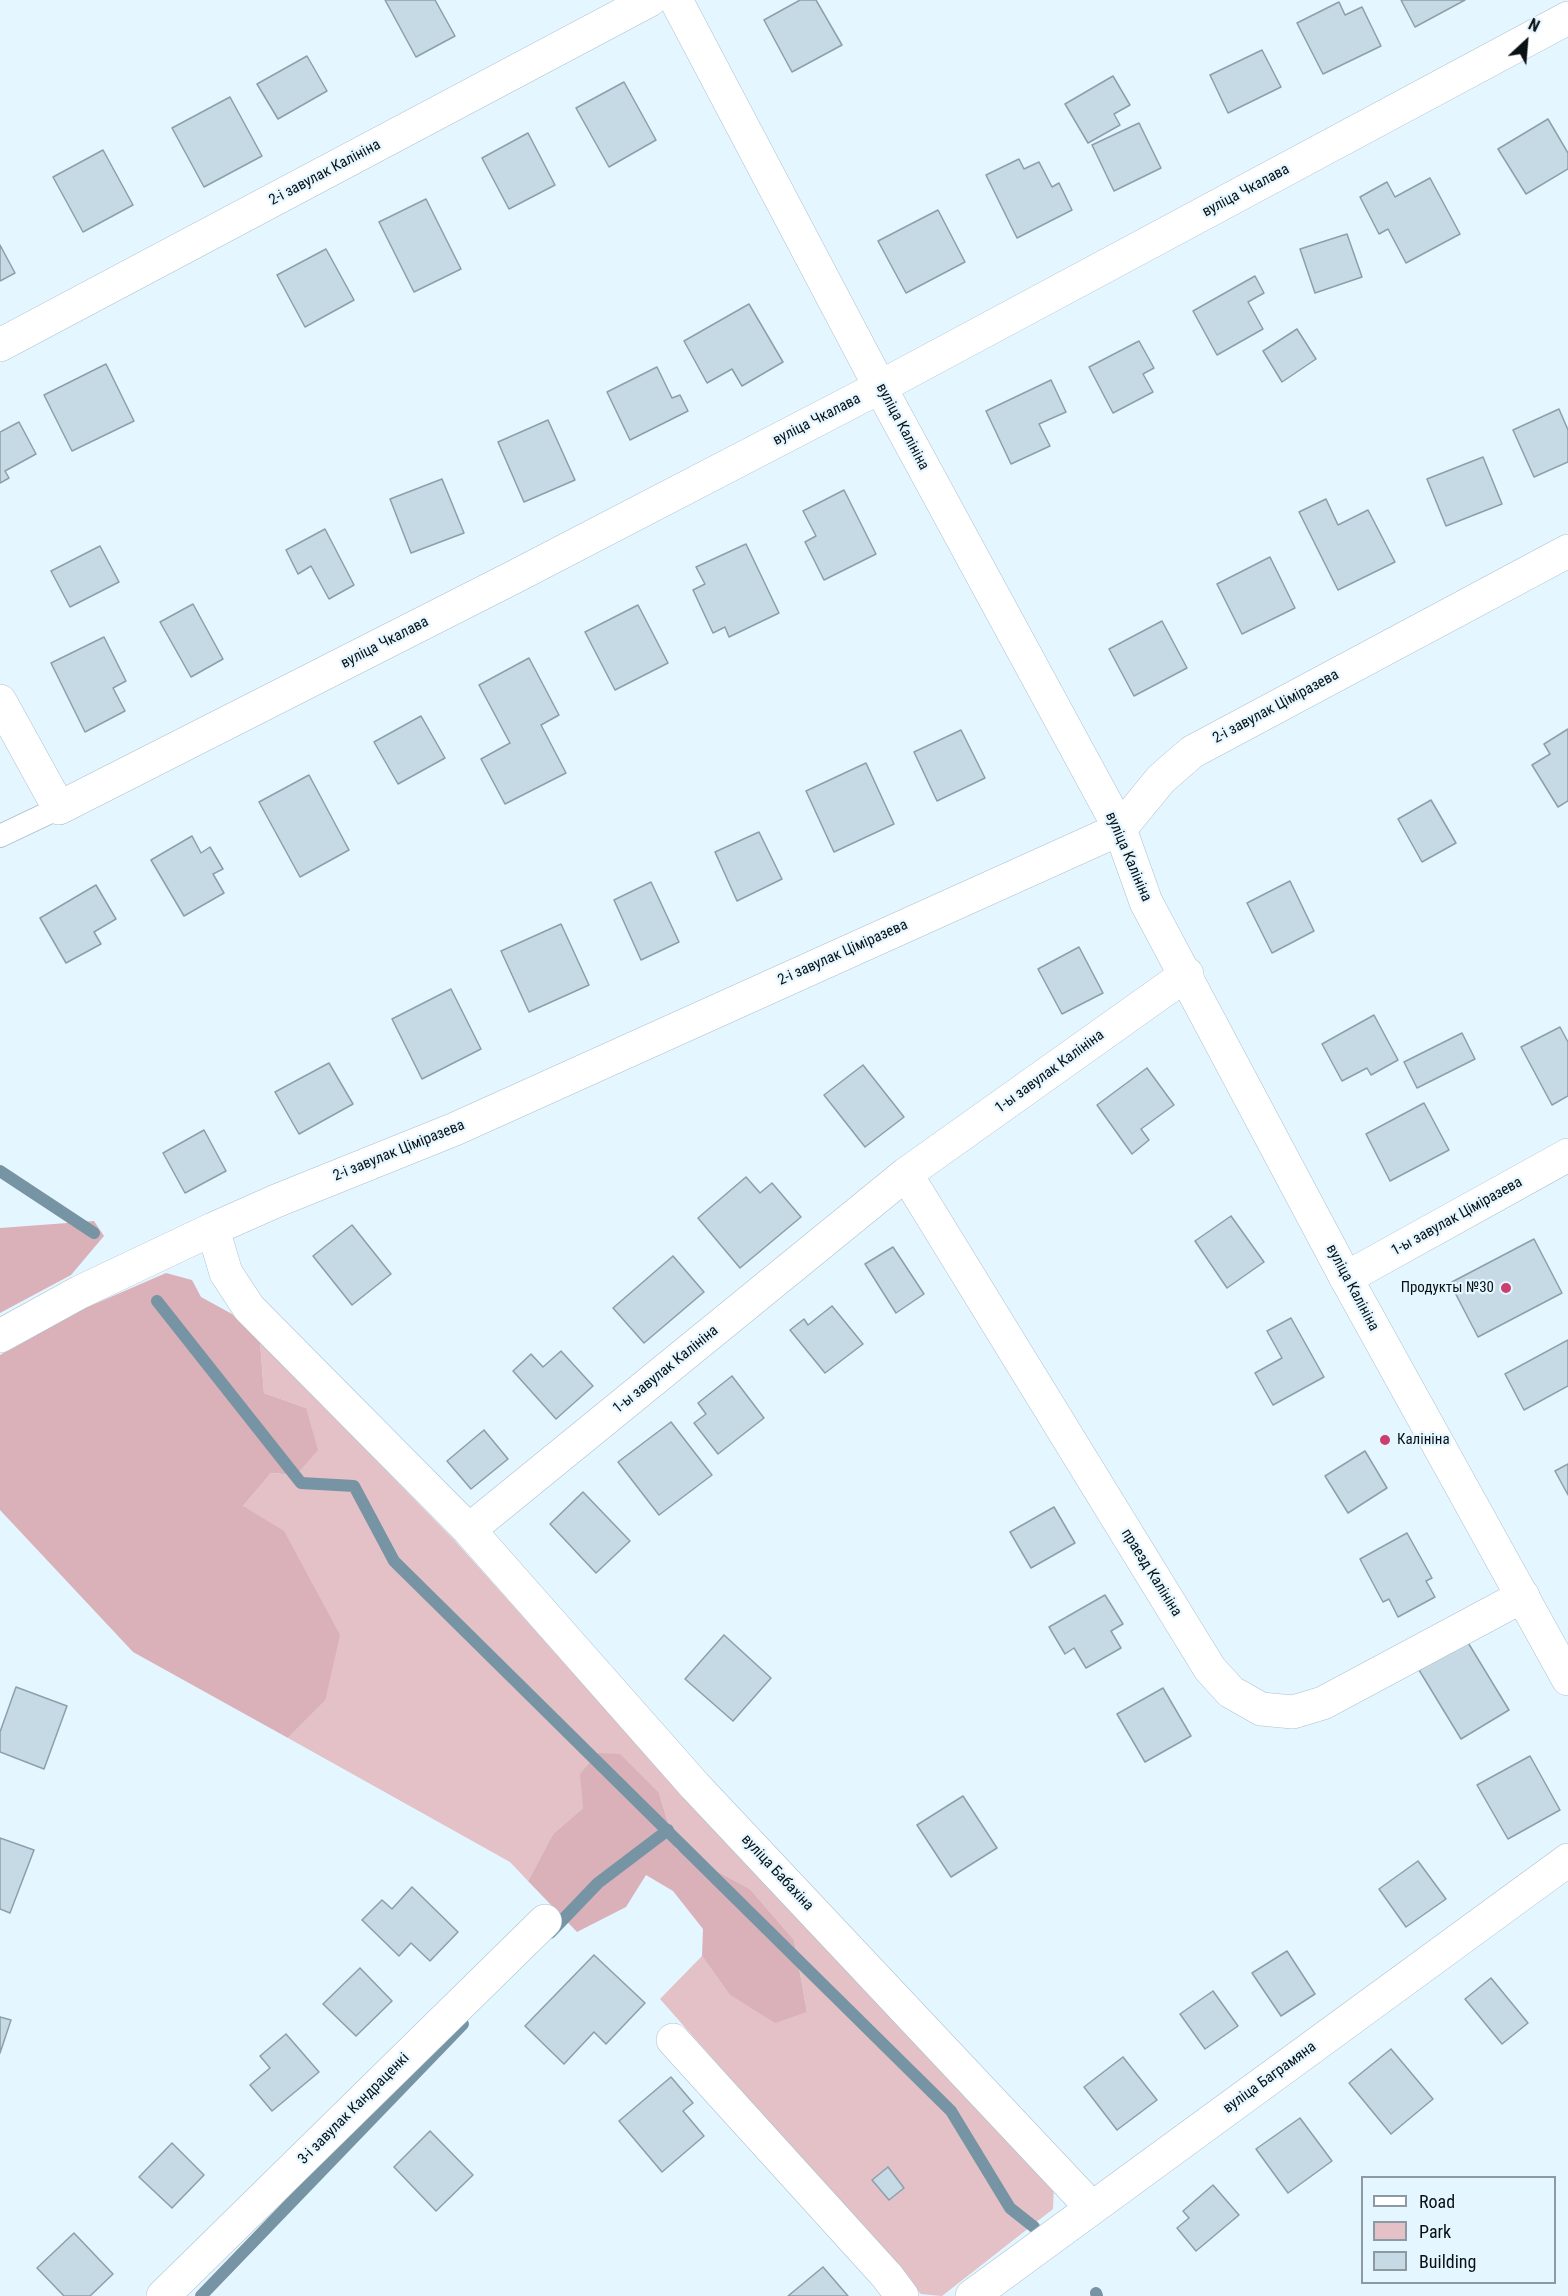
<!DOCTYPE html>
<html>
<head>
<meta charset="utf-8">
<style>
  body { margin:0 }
  #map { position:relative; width:1568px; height:2296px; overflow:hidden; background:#e4f6ff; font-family:"Roboto Condensed",sans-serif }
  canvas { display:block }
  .legend { position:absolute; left:1361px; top:2176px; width:195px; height:108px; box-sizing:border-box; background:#e4f6ff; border:2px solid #8d9aa1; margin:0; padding:8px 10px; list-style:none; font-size:18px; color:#0a1115 }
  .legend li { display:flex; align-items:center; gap:12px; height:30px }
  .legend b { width:30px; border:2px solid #8d9aa1 }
  .north { position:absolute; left:1496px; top:12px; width:60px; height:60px; -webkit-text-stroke:4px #e4f6ff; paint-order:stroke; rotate:26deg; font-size:16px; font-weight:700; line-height:24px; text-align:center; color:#0a1115 }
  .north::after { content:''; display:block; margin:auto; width:21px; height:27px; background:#0a1115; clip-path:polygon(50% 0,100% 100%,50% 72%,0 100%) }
</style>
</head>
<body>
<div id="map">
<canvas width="1568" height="2296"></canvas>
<ul class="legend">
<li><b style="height:8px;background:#fff"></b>Road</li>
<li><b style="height:16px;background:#e3c1c7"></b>Park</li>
<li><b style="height:16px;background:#c5dae5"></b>Building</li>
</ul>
<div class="north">N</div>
</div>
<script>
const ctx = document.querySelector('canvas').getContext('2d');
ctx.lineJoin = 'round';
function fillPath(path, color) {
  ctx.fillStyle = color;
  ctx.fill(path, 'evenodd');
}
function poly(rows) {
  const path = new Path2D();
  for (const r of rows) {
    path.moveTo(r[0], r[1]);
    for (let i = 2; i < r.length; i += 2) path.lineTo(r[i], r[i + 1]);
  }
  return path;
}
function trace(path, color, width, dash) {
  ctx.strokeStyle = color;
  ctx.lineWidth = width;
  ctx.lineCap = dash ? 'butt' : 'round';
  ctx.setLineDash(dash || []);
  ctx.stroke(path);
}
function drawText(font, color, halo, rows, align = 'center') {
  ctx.font = font + ' "Roboto Condensed",sans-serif';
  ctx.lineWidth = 4.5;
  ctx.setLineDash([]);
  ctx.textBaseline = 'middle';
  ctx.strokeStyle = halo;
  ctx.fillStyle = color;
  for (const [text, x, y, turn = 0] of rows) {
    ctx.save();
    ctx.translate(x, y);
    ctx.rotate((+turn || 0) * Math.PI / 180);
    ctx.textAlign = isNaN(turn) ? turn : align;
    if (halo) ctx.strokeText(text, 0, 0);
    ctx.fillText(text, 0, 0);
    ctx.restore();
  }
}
fillPath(poly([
  [260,1342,456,1542,668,1779,1054,2183,1053,2209,942,2296,921,2294,660,1999,702,1956,729,1994,807,2012,794,1940,750,1889,676,1849,659,1793,583,1808,553,1834,528,1881,510,1862,288,1738,325,1701,243,1506,271,1473,296,1475,306,1408,264,1393]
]), '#e3c1c7');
fillPath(poly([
  [94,1221,104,1236,71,1275,0,1313,0,1228],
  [166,1273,192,1280,201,1297,232,1314,260,1342,264,1393,306,1408,318,1450,296,1475,271,1473,243,1506,284,1531,340,1635,325,1701,288,1738,133,1652,0,1510,0,1355,76,1312],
  [598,1753,620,1754,659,1793,676,1849,750,1889,794,1940,807,2012,775,2023,729,1994,702,1956,703,1929,673,1891,646,1875,626,1907,577,1932,528,1881,553,1834,583,1808,580,1774]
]), '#dbb1b9');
trace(poly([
  [0,1171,94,1233],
  [157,1301,301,1483,354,1486,394,1561,951,2111,1010,2208,1034,2227],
  [550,1933,598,1883,668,1830],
  [1096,2293,1097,2296],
  [201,2296,463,2024]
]), '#7694a3', 12);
const building = poly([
  [385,0,435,0,455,36,416,57,385,0],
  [800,0,816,0,842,45,792,72,764,20,800,0],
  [1401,0,1465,0,1415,27,1401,0],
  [1339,2,1345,15,1362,7,1381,46,1323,74,1297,23,1339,2],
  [1262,50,1281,87,1228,113,1210,75,1262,50],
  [307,56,327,91,278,119,257,84,307,56],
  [1113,76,1130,105,1114,114,1120,125,1088,143,1065,104,1113,76],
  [624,82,656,140,609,167,576,108,624,82],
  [230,97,262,156,204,187,172,128,230,97],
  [1548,119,1568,153,1568,169,1526,194,1498,149,1548,119],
  [1139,123,1161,168,1114,191,1092,145,1139,123],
  [528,133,555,185,509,209,482,158,528,133],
  [103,150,133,205,83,232,53,177,103,150],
  [1019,159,1024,169,1039,162,1052,187,1059,183,1072,210,1017,238,986,175,1019,159],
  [1430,178,1460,234,1406,263,1388,229,1379,234,1360,197,1387,182,1395,197,1430,178],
  [426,199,461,269,414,292,379,222,426,199],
  [938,210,965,262,906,293,878,241,938,210],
  [1347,234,1362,277,1315,293,1300,249,1347,234],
  [0,245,15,273,0,281,0,245],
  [326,249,354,300,305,327,277,275,326,249],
  [1255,276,1264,293,1248,302,1263,329,1217,355,1193,311,1255,276],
  [749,304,783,362,742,386,732,369,707,383,684,341,749,304],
  [1297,329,1316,359,1282,382,1263,351,1297,329],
  [1139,341,1154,368,1143,374,1153,392,1113,413,1089,367,1139,341],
  [106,364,134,421,72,451,44,395,106,364],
  [657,367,672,398,680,395,688,411,630,440,607,392,657,367],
  [1051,380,1066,412,1039,424,1050,446,1011,464,986,411,1051,380],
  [1559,409,1568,430,1568,462,1534,477,1513,430,1559,409],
  [548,420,575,480,524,502,498,442,548,420],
  [19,422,36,454,5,471,9,478,0,483,0,432,19,422],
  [1483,457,1502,504,1446,526,1427,479,1483,457],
  [442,479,464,533,411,553,390,499,442,479],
  [844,490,876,554,824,580,805,542,816,536,803,511,844,490],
  [1326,499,1338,525,1368,510,1395,562,1338,590,1299,512,1326,499],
  [325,529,354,585,329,599,311,566,298,574,286,550,325,529],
  [746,544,779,613,729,637,725,627,713,633,693,590,705,584,696,567,746,544],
  [100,546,119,582,70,607,51,571,100,546],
  [1270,557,1295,608,1242,634,1217,584,1270,557],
  [193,604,223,659,191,677,160,622,193,604],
  [638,605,668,663,615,690,585,632,638,605],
  [1162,621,1187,668,1134,696,1109,649,1162,621],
  [104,637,126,681,113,688,125,711,85,732,51,663,104,637],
  [529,658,559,715,541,725,566,773,505,804,481,759,510,743,479,685,529,658],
  [421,716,445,758,398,784,374,742,421,716],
  [1568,729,1568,801,1558,807,1532,765,1550,754,1544,744,1568,729],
  [961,730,985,778,937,801,914,752,961,730],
  [866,763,894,824,834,852,806,791,866,763],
  [309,775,349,850,300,877,259,802,309,775],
  [1431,800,1456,843,1422,862,1398,819,1431,800],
  [759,832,782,879,737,901,715,852,759,832],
  [192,836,201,853,210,847,223,869,213,874,224,893,184,916,151,860,192,836],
  [1290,881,1314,931,1272,953,1247,903,1290,881],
  [651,882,679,942,641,960,614,900,651,882],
  [96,885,116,919,94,932,101,944,66,963,40,918,96,885],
  [561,924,589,985,529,1012,501,951,561,924],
  [1079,947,1103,993,1062,1014,1038,969,1079,947],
  [451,989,481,1049,422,1079,392,1019,451,989],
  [1374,1015,1398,1060,1371,1075,1367,1068,1342,1081,1322,1044,1374,1015],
  [1560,1027,1568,1042,1568,1096,1552,1105,1521,1047,1560,1027],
  [1462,1033,1475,1059,1417,1088,1404,1062,1462,1033],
  [329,1063,353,1104,299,1134,275,1092,329,1063],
  [863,1065,904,1117,865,1147,824,1095,863,1065],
  [1147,1068,1174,1105,1141,1129,1149,1140,1132,1154,1097,1105,1147,1068],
  [1424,1103,1449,1150,1390,1181,1366,1134,1424,1103],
  [204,1130,226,1171,185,1193,163,1153,204,1130],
  [746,1177,760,1193,772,1183,801,1217,740,1268,698,1218,746,1177],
  [1231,1216,1264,1262,1227,1288,1195,1241,1231,1216],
  [352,1225,391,1274,352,1305,313,1256,352,1225],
  [1534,1239,1562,1293,1478,1337,1450,1283,1534,1239],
  [893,1247,924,1294,896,1313,865,1264,893,1247],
  [673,1256,704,1292,644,1343,613,1308,673,1256],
  [832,1306,863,1344,825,1373,790,1330,804,1319,808,1325,832,1306],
  [1291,1318,1324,1377,1273,1405,1255,1373,1282,1358,1267,1331,1291,1318],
  [1568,1340,1568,1386,1524,1410,1505,1374,1568,1340],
  [561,1351,593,1386,556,1419,513,1371,531,1354,543,1367,561,1351],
  [732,1376,764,1418,718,1454,694,1423,706,1414,698,1403,732,1376],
  [671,1422,712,1475,659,1515,618,1462,671,1422],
  [484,1430,508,1459,471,1489,447,1461,484,1430],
  [1365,1451,1387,1488,1348,1513,1325,1476,1365,1451],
  [1568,1464,1568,1495,1555,1471,1568,1464],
  [583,1492,630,1541,596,1573,550,1524,583,1492],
  [1054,1507,1075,1543,1031,1568,1010,1532,1054,1507],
  [1407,1533,1432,1578,1426,1581,1435,1597,1398,1617,1389,1599,1383,1602,1360,1559,1407,1533],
  [1105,1595,1123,1624,1111,1631,1121,1648,1086,1668,1074,1648,1065,1654,1049,1627,1105,1595],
  [724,1635,771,1678,733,1721,685,1679,724,1635],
  [1467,1641,1509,1710,1461,1739,1419,1670,1467,1641],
  [16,1687,67,1706,44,1769,0,1752,0,1732,16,1687],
  [1163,1688,1191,1736,1145,1762,1117,1714,1163,1688],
  [1530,1756,1560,1810,1508,1839,1477,1785,1530,1756],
  [963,1796,997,1848,951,1877,917,1825,963,1796],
  [0,1838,34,1850,10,1913,0,1909,0,1838],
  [1418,1861,1446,1899,1406,1927,1379,1889,1418,1861],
  [412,1887,458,1932,430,1961,411,1943,399,1956,362,1920,382,1900,392,1909,412,1887],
  [1287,1951,1315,1994,1281,2016,1252,1973,1287,1951],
  [594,1955,645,2003,606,2044,594,2032,564,2064,525,2026,594,1955],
  [360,1968,392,2001,356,2036,323,2004,360,1968],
  [1491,1978,1528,2023,1502,2044,1465,1999,1491,1978],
  [1213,1991,1238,2026,1205,2049,1180,2014,1213,1991],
  [0,2017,11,2020,0,2053,0,2017],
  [286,2034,319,2072,272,2111,250,2085,270,2068,260,2056,286,2034],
  [1391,2049,1433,2099,1391,2134,1349,2083,1391,2049],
  [1123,2057,1157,2100,1117,2130,1084,2087,1123,2057],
  [671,2077,693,2103,683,2111,704,2136,662,2172,619,2121,671,2077],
  [1300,2118,1332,2161,1288,2193,1256,2149,1300,2118],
  [430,2131,473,2175,436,2211,394,2167,430,2131],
  [172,2143,204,2175,172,2208,139,2177,172,2143],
  [888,2167,904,2188,889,2200,872,2180,888,2167],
  [1213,2185,1239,2215,1196,2251,1177,2228,1189,2218,1183,2211,1213,2185],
  [74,2233,113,2274,90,2296,64,2296,37,2268,74,2233],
  [823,2267,848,2296,788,2296,823,2267]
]);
fillPath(building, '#c5dae5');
trace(building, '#8ba0aa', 1.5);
const lane = poly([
  [0,836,59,808]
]);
const street = poly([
  [0,345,650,0],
  [0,701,59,808,516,576,880,387,1568,18],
  [906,1174,1210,1669,1231,1692,1261,1709,1293,1712,1323,1703,1523,1596],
  [213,1229,226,1273,249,1308,469,1530,906,1174,1187,974],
  [1346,1278,1568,1155],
  [0,1336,80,1292,213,1229,276,1201,455,1129,1120,829,880,387,676,0],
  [469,1530,695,1786,1092,2208],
  [673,2040,887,2276,902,2296],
  [163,2296,545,1921],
  [972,2296,1568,1860]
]);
const secondary = poly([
  [1568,551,1192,752,1161,779,1120,829,1146,902,1346,1278,1568,1679]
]);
trace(lane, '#acc1cc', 24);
trace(street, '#acc1cc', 34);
trace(secondary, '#acc1cc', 34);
trace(lane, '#fff', 22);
trace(street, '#fff', 33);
trace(secondary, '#fff', 33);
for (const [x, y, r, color] of [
  [1506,1288,6,"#cc3f6c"],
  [1385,1440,6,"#cc3f6c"]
]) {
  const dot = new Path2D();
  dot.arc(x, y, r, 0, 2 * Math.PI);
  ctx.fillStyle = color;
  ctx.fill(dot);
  trace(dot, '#e4f6ff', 2);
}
drawText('15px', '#0a1115', '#e4f6ff', [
  ["2-і завулак Калініна",325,173,-28],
  ["вуліца Чкалава",1246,191,-28],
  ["вуліца Чкалава",817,420,-27],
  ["вуліца Калініна",902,427,62],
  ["вуліца Чкалава",385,643,-27],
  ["2-і завулак Ціміразева",1276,707,-28],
  ["вуліца Калініна",1128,857,67],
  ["2-і завулак Ціміразева",843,953,-24],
  ["1-ы завулак Калініна",1050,1072,-36],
  ["2-і завулак Ціміразева",399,1151,-22],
  ["1-ы завулак Ціміразева",1457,1217,-29],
  ["вуліца Калініна",1352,1288,62],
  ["1-ы завулак Калініна",666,1370,-39],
  ["праезд Калініна",1151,1573,58],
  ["вуліца Бабахіна",777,1873,47],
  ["вуліца Баграмяна",1270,2078,-36],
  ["3-і завулак Кандраценкі",354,2109,-45]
]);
drawText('15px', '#0a1115', '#e4f6ff', [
  ["Продукты №30",1494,1288],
  ["Калініна",1397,1440,"left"]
], 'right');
</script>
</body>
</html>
